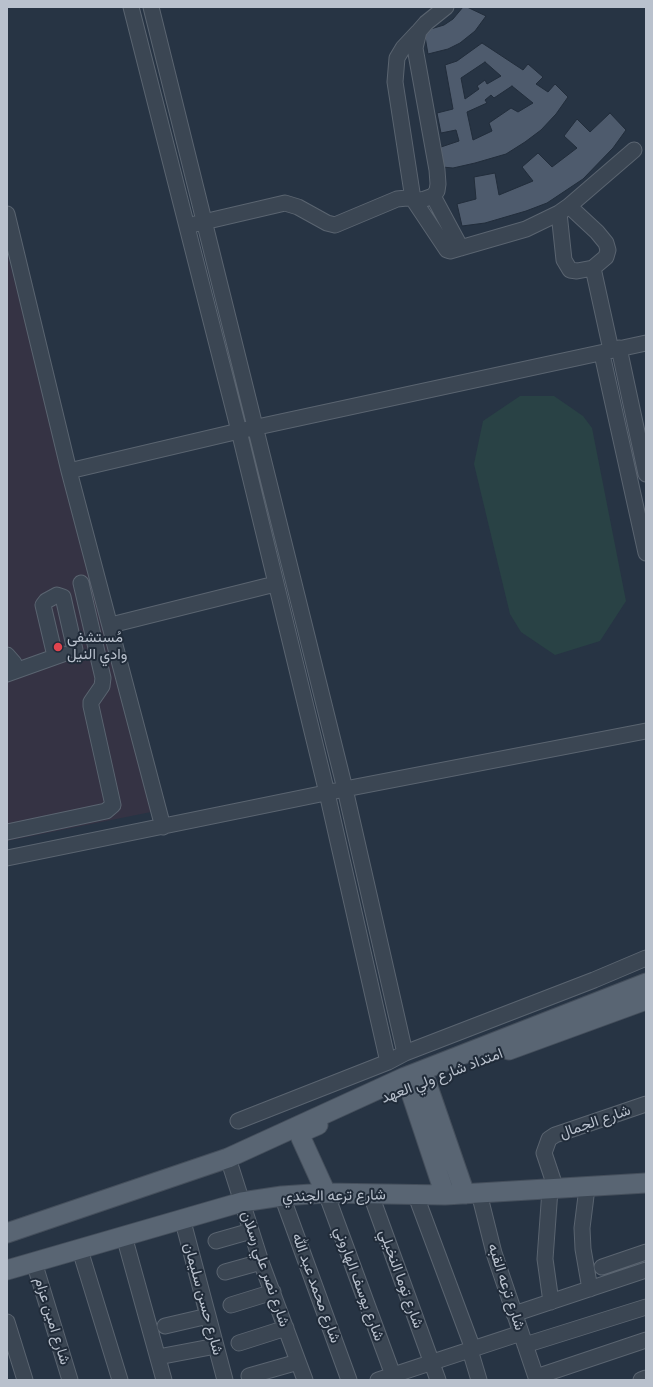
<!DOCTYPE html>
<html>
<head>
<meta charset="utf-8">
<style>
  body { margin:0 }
  #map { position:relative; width:653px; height:1387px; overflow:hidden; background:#273444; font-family:Karla,sans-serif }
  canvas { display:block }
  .frame { position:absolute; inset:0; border:8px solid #b9c1cd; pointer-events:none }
</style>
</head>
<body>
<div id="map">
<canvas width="653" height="1387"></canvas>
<div class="frame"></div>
</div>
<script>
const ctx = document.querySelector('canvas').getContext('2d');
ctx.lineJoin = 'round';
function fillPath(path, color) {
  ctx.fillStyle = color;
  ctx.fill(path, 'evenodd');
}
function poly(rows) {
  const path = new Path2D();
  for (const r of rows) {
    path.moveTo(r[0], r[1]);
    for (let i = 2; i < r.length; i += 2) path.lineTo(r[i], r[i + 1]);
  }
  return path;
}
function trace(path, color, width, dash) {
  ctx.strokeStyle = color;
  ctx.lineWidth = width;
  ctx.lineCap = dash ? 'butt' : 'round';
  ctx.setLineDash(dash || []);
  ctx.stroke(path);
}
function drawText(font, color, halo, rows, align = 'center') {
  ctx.font = font + ' Karla,Vazirmatn,sans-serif';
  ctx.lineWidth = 4;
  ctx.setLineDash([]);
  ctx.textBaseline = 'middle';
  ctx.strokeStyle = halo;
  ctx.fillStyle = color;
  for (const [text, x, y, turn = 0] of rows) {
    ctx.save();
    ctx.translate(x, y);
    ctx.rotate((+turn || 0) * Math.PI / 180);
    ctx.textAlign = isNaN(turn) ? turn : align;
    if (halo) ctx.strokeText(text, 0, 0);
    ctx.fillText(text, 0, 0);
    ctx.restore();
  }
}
fillPath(poly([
  [7,252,151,812,7,841]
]), '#353344');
fillPath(poly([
  [520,396,554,396,583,416,592,428,626,601,600,641,555,655,521,632,510,614,474,464,483,421]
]), '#294245');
const building = poly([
  [463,7,467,7,486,16,475,31,460,43,448,49,428,54,424,31,444,25,453,19,463,7],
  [482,43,523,70,528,64,543,77,536,84,548,92,555,84,568,97,556,114,541,130,525,142,506,154,475,163,453,168,442,167,438,148,459,141,456,130,441,133,437,113,453,109,445,65,457,61,482,43],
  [485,62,501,76,487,84,485,80,477,86,479,89,465,99,461,78,485,62],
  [512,86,533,103,518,112,511,108,489,123,492,131,473,140,467,112,487,103,485,100,491,95,494,98,512,86],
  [610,113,626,130,613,148,583,179,547,203,526,211,485,223,462,226,457,204,476,199,474,177,495,173,499,195,533,181,522,167,538,153,552,167,577,148,564,136,577,119,590,132,610,113]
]);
fillPath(building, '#4e5b6d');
trace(building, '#222d3b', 1);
const minor = poly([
  [131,7,239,431,327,793,388,1062],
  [151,7,345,789,405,1053],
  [418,32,403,48,397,58,395,82,413,199,447,250,450,251,526,229,559,213,569,206,634,150],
  [433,196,461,248],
  [569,206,597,232,606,243,608,250,606,257,593,268],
  [559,213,564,260,570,270,577,271,593,268,611,350],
  [7,214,69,471,163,827],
  [195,224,285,203,298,207,327,223,335,225,397,199,407,198,422,200,433,196,437,191,438,184,437,170,415,48,419,31,426,23,446,7],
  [619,348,646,474],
  [602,354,646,553],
  [69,471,239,431,646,343],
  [111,625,275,584],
  [7,655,14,663],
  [55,656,43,605,46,601,57,595,63,597,75,650],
  [7,674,63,654],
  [7,832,106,811,113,805,91,706,91,702,102,686,103,678,81,583],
  [7,858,345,789,646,731],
  [238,1121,388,1062,405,1053,594,980,646,958],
  [228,1158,261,1262,305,1380],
  [587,1188,582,1228,583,1249,590,1289],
  [556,1189,544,1153,549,1139,555,1135,646,1104],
  [550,1190,545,1259,551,1302],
  [326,1193,393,1375],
  [479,1193,494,1253,537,1380],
  [371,1195,438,1380],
  [282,1196,349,1380],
  [416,1196,473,1349],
  [182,1218,225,1380],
  [124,1236,164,1380],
  [216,1241,251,1231],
  [80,1250,120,1380],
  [34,1262,70,1380],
  [602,1267,646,1252],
  [225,1272,261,1262],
  [231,1305,273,1292],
  [514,1314,646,1270],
  [7,1322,25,1380],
  [165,1326,208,1316],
  [239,1343,286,1328],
  [525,1345,646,1307],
  [470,1350,479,1380],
  [158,1357,216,1346],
  [249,1376,298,1362],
  [536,1377,646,1340],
  [378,1380,521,1333],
  [641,1380,646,1378]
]);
const major = poly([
  [509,1050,646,1000],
  [426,1081,465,1194],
  [409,1087,445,1195],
  [318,1125,302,1132,301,1138,326,1193],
  [7,1233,228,1158,405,1077,646,983],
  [7,1270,242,1202,282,1196,326,1193,445,1195,646,1183]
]);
trace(minor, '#5a6470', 17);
trace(major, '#454f5c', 21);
trace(minor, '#3b4653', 15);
trace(major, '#596573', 19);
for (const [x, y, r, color] of [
  [58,647,5,"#e0444e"]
]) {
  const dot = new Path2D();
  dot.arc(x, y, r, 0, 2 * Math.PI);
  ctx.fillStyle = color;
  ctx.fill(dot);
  trace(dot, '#202b39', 1.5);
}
drawText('15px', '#b9c1cd', '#202b39', [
  ["مُستشفى",67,638],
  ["وادي النيل",67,655]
], 'left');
drawText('15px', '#b9c1cd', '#202b39', [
  ["امتداد شارع ولي العهد",442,1076,-21],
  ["شارع الجمال",595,1122,-19],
  ["شارع ترعه الجندي",334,1196,-1],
  ["شارع نصر علي رسلان",265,1269,71],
  ["شارع توما النخيلي",401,1279,70],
  ["شارع يوسف الهاروني",359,1284,70],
  ["شارع ترعه القبه",506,1287,72],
  ["شارع محمد عبد الله",316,1288,70],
  ["شارع حسن سليمان",203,1299,75],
  ["شارع امين عزام",52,1321,73]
]);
</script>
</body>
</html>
